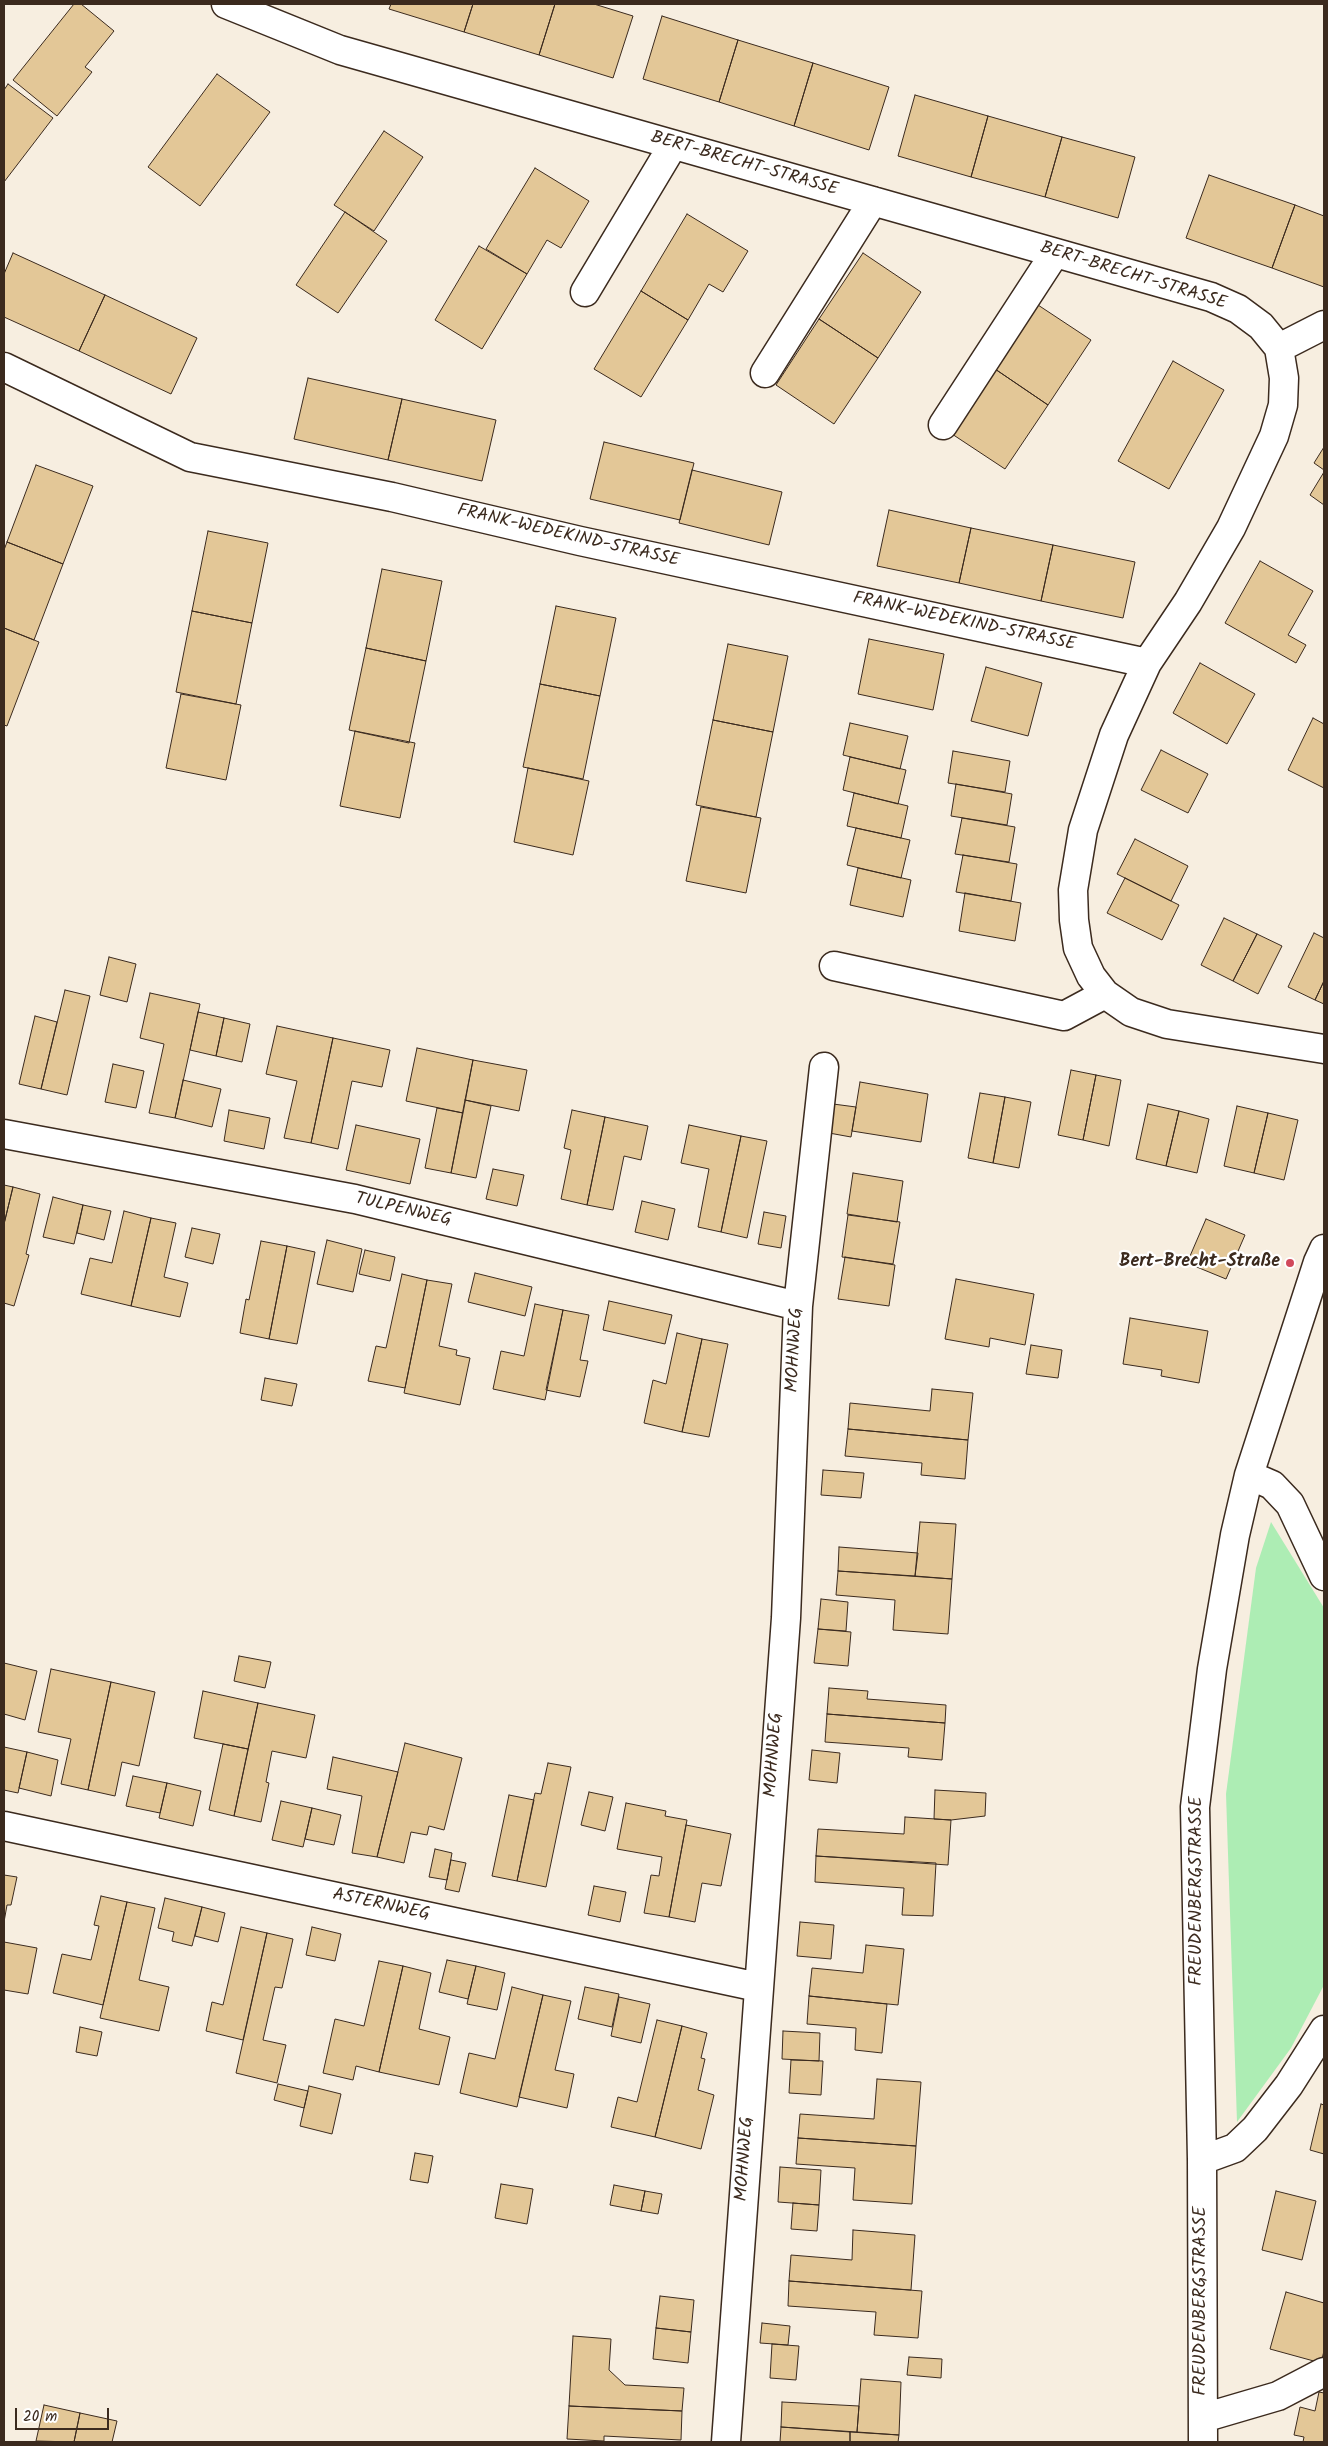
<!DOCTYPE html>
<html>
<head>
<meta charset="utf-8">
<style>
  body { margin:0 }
  #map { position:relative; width:1328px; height:2446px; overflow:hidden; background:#f7eee0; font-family:Kalam,sans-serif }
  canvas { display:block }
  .frame { position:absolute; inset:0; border:5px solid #3b2a1e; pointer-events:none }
  .scale { position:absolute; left:15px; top:2408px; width:94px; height:22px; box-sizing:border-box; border:2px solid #3b2a1e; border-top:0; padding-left:6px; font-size:15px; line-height:18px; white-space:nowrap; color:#3b2a1e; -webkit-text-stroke:4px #fff; paint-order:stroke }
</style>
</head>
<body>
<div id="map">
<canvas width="1328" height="2446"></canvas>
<div class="frame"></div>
<div class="scale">20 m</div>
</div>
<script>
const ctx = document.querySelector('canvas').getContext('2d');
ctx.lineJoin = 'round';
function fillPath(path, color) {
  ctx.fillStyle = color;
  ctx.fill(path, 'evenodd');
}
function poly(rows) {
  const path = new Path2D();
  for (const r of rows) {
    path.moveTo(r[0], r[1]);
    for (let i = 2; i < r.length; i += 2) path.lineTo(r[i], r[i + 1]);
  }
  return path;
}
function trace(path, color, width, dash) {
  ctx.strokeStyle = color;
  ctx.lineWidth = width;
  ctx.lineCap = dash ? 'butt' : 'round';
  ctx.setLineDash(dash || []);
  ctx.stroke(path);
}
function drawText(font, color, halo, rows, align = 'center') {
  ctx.font = font + ' Kalam,sans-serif';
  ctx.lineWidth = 4.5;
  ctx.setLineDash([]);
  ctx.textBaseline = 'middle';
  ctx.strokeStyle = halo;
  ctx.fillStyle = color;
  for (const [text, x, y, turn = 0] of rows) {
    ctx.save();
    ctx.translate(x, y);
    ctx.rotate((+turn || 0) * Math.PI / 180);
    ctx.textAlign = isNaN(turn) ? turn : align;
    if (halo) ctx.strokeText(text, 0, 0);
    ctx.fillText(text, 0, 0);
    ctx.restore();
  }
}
fillPath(poly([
  [1271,1522,1324,1608,1324,1985,1291,2048,1237,2122,1226,1794,1256,1568]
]), '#adedb4');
const building = poly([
  [74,4,81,4,114,31,85,67,92,72,57,116,13,80,74,4],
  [391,4,473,4,464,32,389,9,391,4],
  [473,4,555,4,539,55,464,32,473,4],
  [555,4,594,4,633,16,613,78,539,55,555,4],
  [662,16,738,40,719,102,643,79,662,16],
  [738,40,813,63,794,126,719,102,738,40],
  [813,63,889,87,869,150,794,126,813,63],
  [217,74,270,112,200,206,148,167,217,74],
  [8,84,53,118,4,182,4,90,8,84],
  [915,95,988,116,971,177,898,156,915,95],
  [988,116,1062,137,1045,197,971,177,988,116],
  [384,131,423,157,374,231,334,205,384,131],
  [1062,137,1135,157,1118,218,1045,197,1062,137],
  [535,168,589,201,561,248,547,240,527,274,486,249,535,168],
  [1209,175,1295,205,1272,268,1186,238,1209,175],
  [1295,205,1324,216,1324,287,1272,268,1295,205],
  [345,212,387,241,338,313,296,285,345,212],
  [687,214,748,251,723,292,709,284,688,320,641,291,687,214],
  [479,246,527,274,482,349,435,320,479,246],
  [13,253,105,295,79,351,4,317,4,274,13,253],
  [863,253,921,292,878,358,819,319,863,253],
  [641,291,688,320,641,397,594,369,641,291],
  [105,295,197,338,171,394,79,351,105,295],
  [1038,305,1091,340,1048,405,995,369,1038,305],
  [819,319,878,358,834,424,776,385,819,319],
  [1173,361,1224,390,1169,489,1118,461,1173,361],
  [995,369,1048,405,1005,469,952,434,995,369],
  [308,378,402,399,388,460,294,439,308,378],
  [402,399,496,420,482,481,388,460,402,399],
  [604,442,694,463,680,520,590,499,604,442],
  [1324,447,1324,470,1314,463,1324,447],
  [36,465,93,486,63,564,7,542,36,465],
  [692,470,782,492,769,545,679,523,692,470],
  [1324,472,1324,505,1310,495,1324,472],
  [889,510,971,528,959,583,877,566,889,510],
  [971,528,1053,545,1041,601,959,583,971,528],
  [208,531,268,543,252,623,192,611,208,531],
  [7,542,63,564,34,640,4,628,4,550,7,542],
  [1053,545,1135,562,1123,618,1041,601,1053,545],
  [1260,561,1313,591,1288,635,1306,645,1296,663,1225,623,1260,561],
  [382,569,442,581,426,661,366,648,382,569],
  [556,606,616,618,600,696,540,684,556,606],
  [192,611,252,623,236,704,176,692,192,611],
  [4,628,39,642,7,726,4,725,4,628],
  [869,639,944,654,933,710,858,694,869,639],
  [728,644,788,656,773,732,713,720,728,644],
  [366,648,426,661,409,743,349,730,366,648],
  [1200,663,1255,694,1227,744,1173,713,1200,663],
  [986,667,1042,683,1028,736,971,721,986,667],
  [540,684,600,696,583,779,523,767,540,684],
  [181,694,241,705,226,780,166,768,181,694],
  [1313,718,1324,724,1324,788,1288,770,1313,718],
  [713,720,773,732,756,817,696,805,713,720],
  [850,723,908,736,900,769,843,755,850,723],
  [355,731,415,743,400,818,340,806,355,731],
  [1161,750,1208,774,1188,813,1141,790,1161,750],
  [953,751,1010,761,1005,792,948,783,953,751],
  [850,757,906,770,898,804,843,790,850,757],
  [528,768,589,781,573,855,514,842,528,768],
  [956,784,1012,794,1007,825,951,816,956,784],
  [854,793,908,806,901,838,847,826,854,793],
  [701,807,761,818,746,893,686,881,701,807],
  [962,818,1015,827,1009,862,955,854,962,818],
  [856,828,910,840,901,878,847,865,856,828],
  [1135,839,1188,866,1171,901,1117,874,1135,839],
  [963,855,1017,864,1011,901,956,892,963,855],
  [858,868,911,880,903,917,850,905,858,868],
  [1125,878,1179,905,1162,940,1107,913,1125,878],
  [965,893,1021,903,1015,941,959,931,965,893],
  [1224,918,1257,934,1233,981,1201,965,1224,918],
  [1314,933,1324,938,1324,981,1315,1000,1288,987,1314,933],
  [1257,934,1282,946,1258,994,1233,981,1257,934],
  [109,957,136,964,127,1002,100,995,109,957],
  [1324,981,1324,1004,1315,1000,1324,981],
  [65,990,90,996,67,1095,41,1089,65,990],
  [150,993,200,1004,175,1118,149,1113,164,1044,140,1038,150,993],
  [198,1012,224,1018,216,1056,190,1050,198,1012],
  [35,1016,57,1022,41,1089,19,1084,35,1016],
  [224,1018,250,1024,242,1062,216,1056,224,1018],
  [277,1026,333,1038,311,1143,284,1138,297,1081,266,1074,277,1026],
  [333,1038,390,1050,382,1087,352,1081,338,1149,311,1143,333,1038],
  [417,1048,473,1060,463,1113,406,1101,417,1048],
  [473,1060,527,1070,519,1111,465,1100,473,1060],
  [113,1064,144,1071,136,1108,105,1102,113,1064],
  [1071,1070,1096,1075,1083,1140,1058,1135,1071,1070],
  [1096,1075,1121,1080,1109,1146,1083,1140,1096,1075],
  [183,1080,221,1089,212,1127,175,1118,183,1080],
  [860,1082,928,1094,921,1142,852,1131,860,1082],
  [980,1093,1005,1097,993,1163,968,1158,980,1093],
  [1005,1097,1031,1102,1019,1168,993,1163,1005,1097],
  [465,1100,491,1106,476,1178,451,1173,465,1100],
  [833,1104,856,1107,851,1137,829,1133,833,1104],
  [1148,1104,1179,1111,1166,1166,1136,1159,1148,1104],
  [1237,1106,1268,1113,1254,1173,1224,1166,1237,1106],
  [437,1108,463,1113,451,1173,425,1168,437,1108],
  [229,1110,270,1118,264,1149,224,1141,229,1110],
  [572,1110,605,1117,587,1205,561,1199,571,1150,564,1148,572,1110],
  [1179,1111,1209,1119,1197,1173,1166,1166,1179,1111],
  [1268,1113,1298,1120,1284,1180,1254,1173,1268,1113],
  [605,1117,648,1126,641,1160,624,1156,613,1210,587,1205,605,1117],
  [356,1125,420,1139,410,1184,346,1170,356,1125],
  [689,1125,741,1136,721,1232,698,1227,709,1169,681,1163,689,1125],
  [741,1136,767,1141,747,1238,721,1232,741,1136],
  [493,1169,524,1175,517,1206,486,1199,493,1169],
  [853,1173,903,1181,897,1222,847,1214,853,1173],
  [4,1185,13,1187,4,1224,4,1185],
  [13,1187,40,1194,26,1254,29,1255,14,1306,4,1303,4,1224,13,1187],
  [53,1197,83,1205,74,1244,43,1237,53,1197],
  [642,1201,675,1209,668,1240,635,1232,642,1201],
  [83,1205,111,1211,104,1240,77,1233,83,1205],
  [124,1211,151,1218,131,1306,81,1294,90,1258,112,1263,124,1211],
  [764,1212,786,1216,781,1248,758,1244,764,1212],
  [848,1215,900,1222,893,1264,842,1257,848,1215],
  [151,1218,176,1223,164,1277,188,1283,180,1317,131,1306,151,1218],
  [1206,1219,1245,1235,1226,1279,1187,1263,1206,1219],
  [192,1228,220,1234,213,1264,185,1257,192,1228],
  [327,1240,362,1249,353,1292,317,1284,327,1240],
  [261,1241,287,1246,269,1339,240,1333,246,1299,249,1300,261,1241],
  [287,1246,315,1252,297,1344,269,1339,287,1246],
  [365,1250,395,1257,390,1281,359,1274,365,1250],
  [845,1257,895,1265,889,1306,838,1299,845,1257],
  [475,1273,532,1287,525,1316,468,1302,475,1273],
  [402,1274,427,1280,405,1388,368,1381,376,1346,386,1348,402,1274],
  [956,1279,1034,1294,1025,1345,990,1338,989,1347,945,1339,956,1279],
  [427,1280,452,1284,439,1346,457,1350,456,1355,470,1358,460,1405,404,1393,427,1280],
  [609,1301,672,1315,665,1344,603,1330,609,1301],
  [535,1304,563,1310,545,1400,493,1389,501,1351,524,1356,535,1304],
  [563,1310,589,1315,580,1360,588,1361,580,1397,546,1390,563,1310],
  [1130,1318,1208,1331,1199,1383,1161,1376,1162,1370,1123,1364,1130,1318],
  [677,1333,702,1339,682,1432,644,1423,653,1380,666,1384,677,1333],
  [702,1339,728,1344,709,1437,682,1432,702,1339],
  [1031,1345,1062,1350,1058,1378,1026,1374,1031,1345],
  [265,1378,297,1384,292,1406,261,1400,265,1378],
  [932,1389,973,1393,968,1440,848,1429,850,1403,930,1411,932,1389],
  [848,1429,968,1440,965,1479,921,1475,922,1463,845,1456,848,1429],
  [823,1470,864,1473,861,1498,821,1495,823,1470],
  [920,1522,956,1524,952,1579,915,1576,920,1522],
  [839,1547,918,1553,915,1576,838,1571,839,1547],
  [838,1571,952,1579,948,1634,893,1630,895,1600,836,1595,838,1571],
  [821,1599,848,1602,846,1631,818,1629,821,1599],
  [818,1629,851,1632,848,1666,814,1663,818,1629],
  [239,1656,271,1662,265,1688,234,1681,239,1656],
  [4,1663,37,1671,25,1720,4,1714,4,1663],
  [51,1669,111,1682,88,1790,61,1784,71,1739,38,1732,51,1669],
  [111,1682,155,1692,139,1766,122,1762,115,1796,88,1790,111,1682],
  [829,1688,868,1691,867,1699,946,1705,945,1723,827,1714,829,1688],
  [203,1691,258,1703,248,1749,194,1738,203,1691],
  [258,1703,315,1715,306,1758,272,1751,266,1782,269,1783,261,1822,234,1816,258,1703],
  [827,1714,945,1723,942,1760,908,1757,909,1748,825,1742,827,1714],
  [405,1743,462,1758,444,1830,429,1826,427,1835,411,1832,404,1863,377,1857,405,1743],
  [223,1744,248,1749,234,1816,209,1810,223,1744],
  [4,1747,27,1752,18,1793,4,1790,4,1747],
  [812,1750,840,1753,837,1783,809,1780,812,1750],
  [27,1752,58,1760,51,1796,19,1788,27,1752],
  [333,1757,398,1772,377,1857,352,1853,362,1796,327,1789,333,1757],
  [548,1763,571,1767,546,1887,517,1881,535,1793,541,1794,548,1763],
  [133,1776,167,1783,160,1813,126,1806,133,1776],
  [167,1783,201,1791,193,1826,159,1818,167,1783],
  [935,1790,986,1793,985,1816,951,1820,934,1819,935,1790],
  [589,1792,613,1797,605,1831,581,1825,589,1792],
  [509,1795,534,1800,517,1881,492,1876,509,1795],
  [281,1801,312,1808,303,1847,272,1840,281,1801],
  [626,1803,666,1811,665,1816,687,1820,669,1917,644,1913,651,1875,659,1876,662,1857,617,1849,626,1803],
  [312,1808,341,1815,334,1845,305,1839,312,1808],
  [905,1817,951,1820,948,1865,816,1856,818,1829,904,1834,905,1817],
  [686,1825,731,1834,721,1886,702,1883,695,1922,669,1917,686,1825],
  [435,1849,452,1853,447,1880,429,1877,435,1849],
  [816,1856,936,1863,933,1916,902,1915,904,1888,815,1882,816,1856],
  [451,1860,466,1863,459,1892,445,1889,451,1860],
  [4,1875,17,1877,11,1905,7,1905,4,1922,4,1875],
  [594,1886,626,1892,620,1922,588,1915,594,1886],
  [101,1896,127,1902,103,2005,53,1993,62,1954,91,1960,99,1926,94,1925,101,1896],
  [165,1898,202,1907,192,1946,172,1941,174,1932,158,1928,165,1898],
  [127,1902,155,1908,139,1980,169,1987,159,2031,100,2018,127,1902],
  [202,1907,225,1913,218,1942,195,1936,202,1907],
  [800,1922,834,1925,831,1959,797,1956,800,1922],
  [241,1927,267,1933,243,2040,206,2031,212,2002,223,2005,241,1927],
  [312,1927,341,1934,335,1961,306,1955,312,1927],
  [267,1933,293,1939,282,1988,275,1987,263,2040,286,2045,277,2083,236,2073,267,1933],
  [4,1942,37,1948,28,1994,4,1990,4,1942],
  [866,1945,904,1949,898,2005,809,1996,812,1968,863,1973,866,1945],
  [447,1960,476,1966,468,1999,439,1992,447,1960],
  [379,1961,403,1966,379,2072,356,2066,353,2080,323,2073,335,2019,364,2026,379,1961],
  [403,1966,431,1973,419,2029,450,2037,439,2085,379,2072,403,1966],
  [476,1966,505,1973,497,2010,467,2004,476,1966],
  [512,1987,543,1995,517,2107,460,2093,469,2053,495,2059,512,1987],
  [585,1987,619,1994,612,2027,578,2019,585,1987],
  [543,1995,571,2001,555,2070,574,2074,567,2108,519,2097,543,1995],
  [809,1996,887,2004,882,2053,855,2050,856,2028,807,2024,809,1996],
  [619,1997,650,2004,641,2043,611,2036,619,1997],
  [657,2020,682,2026,655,2137,611,2127,618,2097,637,2102,657,2020],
  [682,2026,707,2033,701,2058,705,2059,698,2090,714,2095,701,2149,655,2137,682,2026],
  [80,2027,102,2032,97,2056,76,2052,80,2027],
  [783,2031,820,2033,819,2061,782,2059,783,2031],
  [791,2060,823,2061,821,2095,789,2093,791,2060],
  [877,2079,921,2082,916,2146,798,2138,800,2114,874,2119,877,2079],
  [278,2084,308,2091,304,2108,274,2100,278,2084],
  [309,2086,341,2094,332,2134,300,2126,309,2086],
  [1321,2104,1324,2105,1324,2154,1310,2150,1321,2104],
  [798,2138,916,2146,912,2204,853,2200,855,2168,796,2164,798,2138],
  [415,2153,433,2156,428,2183,410,2180,415,2153],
  [780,2167,821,2170,819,2205,778,2202,780,2167],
  [501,2184,533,2189,527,2224,495,2218,501,2184],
  [614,2185,645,2191,641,2211,610,2205,614,2185],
  [645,2191,662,2194,658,2214,641,2211,645,2191],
  [1276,2191,1316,2201,1302,2260,1262,2250,1276,2191],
  [793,2203,819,2205,817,2231,791,2229,793,2203],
  [853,2230,915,2235,911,2290,789,2281,791,2255,852,2260,853,2230],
  [789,2281,922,2291,918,2338,874,2335,876,2312,788,2306,789,2281],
  [1286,2292,1324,2303,1324,2351,1321,2363,1270,2349,1286,2292],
  [660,2296,694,2300,691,2332,656,2328,660,2296],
  [762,2323,790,2326,788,2345,760,2343,762,2323],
  [656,2328,691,2332,688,2363,653,2359,656,2328],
  [573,2336,611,2339,609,2370,625,2385,684,2388,682,2411,569,2406,573,2336],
  [772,2344,799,2346,796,2380,770,2378,772,2344],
  [909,2357,942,2359,941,2378,907,2375,909,2357],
  [861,2379,901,2382,899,2435,857,2432,861,2379],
  [1319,2392,1324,2393,1324,2442,1303,2442,1304,2437,1294,2435,1300,2407,1315,2411,1319,2392],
  [782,2402,859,2406,857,2432,781,2427,782,2402],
  [44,2405,80,2413,74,2442,36,2441,44,2405],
  [569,2406,682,2411,681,2440,604,2436,604,2441,567,2439,569,2406],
  [80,2413,117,2421,112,2442,74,2442,80,2413],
  [781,2427,850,2432,850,2442,780,2442,781,2427],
  [850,2432,899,2435,898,2442,850,2442,850,2432]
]);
fillPath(building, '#e3c797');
trace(building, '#3b2a1e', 1);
const minor = poly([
  [226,4,340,50,1211,297,1238,309,1261,326,1279,348,1284,378,1283,405,1274,436,1231,528,1188,602,1147,663,1114,735,1083,830,1073,890,1074,920,1078,948,1091,976,1105,994,1131,1012,1167,1024,1324,1049],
  [585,292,673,145],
  [1279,348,1324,325],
  [4,367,190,457,392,497,580,541,1147,663],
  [765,373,873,201],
  [943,425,1055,253],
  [834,966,1064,1016,1105,994],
  [4,1134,355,1199,798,1306],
  [1249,1475,1272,1485,1290,1504,1324,1576],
  [4,1826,758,1987],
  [1202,2160,1235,2148,1255,2129,1289,2085,1324,2030],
  [1203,2418,1278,2396,1324,2372],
  [726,2442,786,1618,798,1306,824,1067],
  [1203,2442,1202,2160,1195,1807,1212,1669,1235,1535,1249,1475,1318,1262,1324,1249]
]);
trace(minor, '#3b2a1e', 31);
trace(minor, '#fff', 28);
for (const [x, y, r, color] of [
  [1290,1263,5,"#d1495b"]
]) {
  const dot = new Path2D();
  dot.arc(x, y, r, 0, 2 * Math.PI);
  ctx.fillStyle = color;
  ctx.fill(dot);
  trace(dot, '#fff', 2);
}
drawText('18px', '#3b2a1e', '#fff', [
  ["BERT-BRECHT-STRASSE",744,165,16],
  ["BERT-BRECHT-STRASSE",1133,277,17],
  ["FRANK-WEDEKIND-STRASSE",568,537,13],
  ["FRANK-WEDEKIND-STRASSE",964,623,12],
  ["TULPENWEG",403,1211,13],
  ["MOHNWEG",796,1350,-87],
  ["MOHNWEG",775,1755,-86],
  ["FREUDENBERGSTRASSE",1198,1891,-90],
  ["ASTERNWEG",381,1906,12],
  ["MOHNWEG",746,2159,-86],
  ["FREUDENBERGSTRASSE",1202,2301,-90]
]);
drawText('bold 18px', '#3b2a1e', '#fff', [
  ["Bert-Brecht-Straße",1280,1263]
], 'right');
</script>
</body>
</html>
